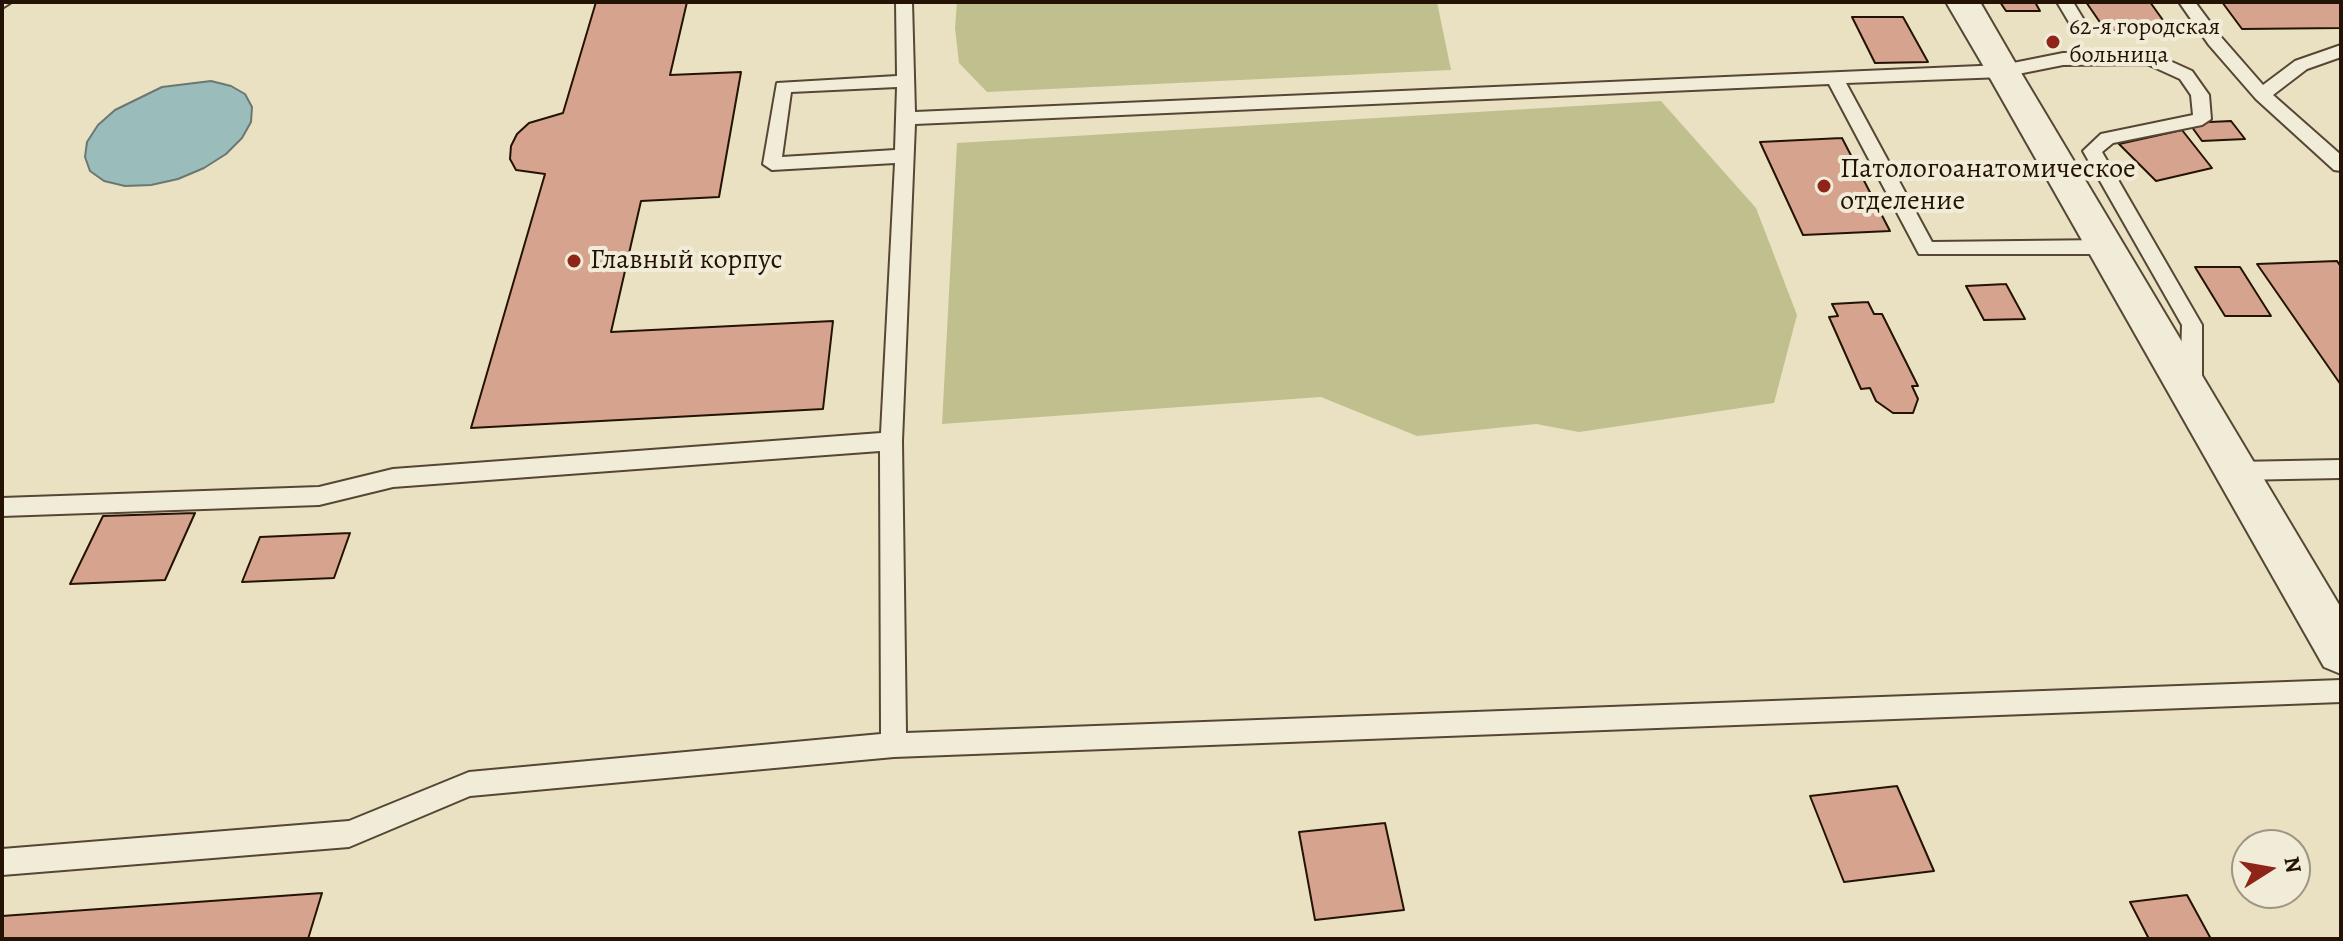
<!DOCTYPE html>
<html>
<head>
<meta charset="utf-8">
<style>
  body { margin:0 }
  #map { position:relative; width:2343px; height:941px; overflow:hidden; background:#eae1c3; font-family:Alegreya,serif }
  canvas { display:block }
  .frame { position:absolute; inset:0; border:4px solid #241304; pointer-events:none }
  .north { position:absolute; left:2231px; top:829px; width:80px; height:80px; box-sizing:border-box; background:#f1ecd8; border:2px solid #9f9583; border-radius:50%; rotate:79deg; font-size:22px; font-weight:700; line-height:32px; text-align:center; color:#241304 }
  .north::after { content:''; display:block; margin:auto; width:28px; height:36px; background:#8f2418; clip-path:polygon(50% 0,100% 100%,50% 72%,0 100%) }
</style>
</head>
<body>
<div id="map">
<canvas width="2343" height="941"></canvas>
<div class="frame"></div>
<div class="north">N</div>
</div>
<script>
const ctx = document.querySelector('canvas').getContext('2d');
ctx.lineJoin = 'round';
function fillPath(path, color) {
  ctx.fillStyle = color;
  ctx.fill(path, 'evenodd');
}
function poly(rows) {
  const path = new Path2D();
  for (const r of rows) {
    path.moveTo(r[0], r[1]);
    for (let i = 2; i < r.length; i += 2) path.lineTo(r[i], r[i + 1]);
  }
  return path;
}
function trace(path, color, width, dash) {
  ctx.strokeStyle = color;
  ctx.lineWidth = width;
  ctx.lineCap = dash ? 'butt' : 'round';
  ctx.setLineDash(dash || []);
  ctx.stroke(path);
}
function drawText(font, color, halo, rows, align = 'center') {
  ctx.font = font + ' Alegreya,serif';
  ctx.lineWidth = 8;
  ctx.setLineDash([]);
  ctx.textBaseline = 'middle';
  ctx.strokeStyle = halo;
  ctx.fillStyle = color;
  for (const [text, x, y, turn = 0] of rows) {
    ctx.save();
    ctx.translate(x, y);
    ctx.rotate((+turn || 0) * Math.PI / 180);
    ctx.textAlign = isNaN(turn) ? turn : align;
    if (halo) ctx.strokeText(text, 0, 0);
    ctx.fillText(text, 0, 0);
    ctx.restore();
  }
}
fillPath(poly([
  [957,2,1437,2,1451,70,987,92,959,63,955,28],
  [1661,101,1756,208,1797,315,1774,403,1579,432,1536,424,1417,436,1321,397,942,424,957,143]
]), '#bfc08e');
const water = poly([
  [211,81,231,86,245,94,252,107,251,122,242,138,226,154,204,168,178,179,151,185,125,186,104,181,90,171,85,157,87,142,98,125,115,110,162,87,211,81]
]);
fillPath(water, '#9abcbb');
trace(water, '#6b7872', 2);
const building = poly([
  [596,2,687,2,670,75,741,72,719,197,641,201,611,332,833,321,823,409,471,428,545,174,516,170,510,159,511,146,517,134,529,123,563,113,596,2],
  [2000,2,2035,2,2040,11,2006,11,2000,2],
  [2086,2,2150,2,2170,30,2106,31,2086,2],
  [2222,2,2341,2,2341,28,2242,29,2222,2],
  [1852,17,1903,17,1928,62,1875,63,1852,17],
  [2231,121,2245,139,2202,141,2189,123,2231,121],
  [2182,130,2212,168,2156,181,2119,144,2182,130],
  [1842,138,1890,231,1803,235,1760,142,1842,138],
  [2337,261,2341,267,2341,385,2257,264,2337,261],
  [2195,267,2240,267,2271,316,2225,316,2195,267],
  [2006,284,2025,319,1984,320,1966,286,2006,284],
  [1868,302,1874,314,1882,314,1918,386,1912,386,1918,399,1913,413,1893,413,1876,401,1870,388,1861,389,1829,317,1838,316,1832,304,1868,302],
  [195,513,165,580,70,584,103,516,195,513],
  [350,533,334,578,242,582,260,537,350,533],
  [1897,786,1934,871,1844,882,1810,796,1897,786],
  [1385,823,1404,910,1315,920,1299,832,1385,823],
  [322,893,308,939,2,939,2,916,322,893],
  [2187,895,2211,939,2149,939,2130,902,2187,895]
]);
fillPath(building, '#d6a38f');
trace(building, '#241304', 2);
const service = poly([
  [2,2,10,2,10,3,2,8,2,2],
  [896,2,912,2,915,112,2003,65,2063,53,2150,52,2192,71,2209,95,2211,119,2202,125,2113,143,2102,152,2202,325,2202,388,2198,394,2191,396,2184,394,2180,388,2182,325,2083,151,2101,134,2193,115,2191,95,2180,79,2147,64,2063,65,2003,77,1846,83,1932,242,2106,240,2116,247,2106,254,1919,254,1829,84,915,124,902,441,906,733,2341,680,2341,702,894,757,470,796,349,847,2,875,2,849,349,821,469,772,881,734,880,451,393,487,319,505,2,516,2,498,319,487,393,469,881,433,895,163,772,170,763,164,777,83,897,76,896,2],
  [897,87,895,150,782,157,791,92,897,87],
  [2057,2,2073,2,2087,25,2085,29,2073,29,2057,2],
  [2179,2,2195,2,2221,37,2263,85,2295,61,2341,45,2341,57,2307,69,2273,95,2341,155,2341,171,2334,170,2256,99,2209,45,2179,2],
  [2341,460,2341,478,2236,480,2228,477,2225,471,2228,465,2236,462,2341,460]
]);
const minor = poly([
  [1946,2,1980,2,2020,71,2015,79,2003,82,1991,79,1946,2]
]);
const tertiary = poly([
  [2003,60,2015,63,2020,71,2341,608,2341,674,2324,667,1986,71,1991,63,2003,60]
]);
trace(service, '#564634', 4);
trace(minor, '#564634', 4);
trace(tertiary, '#564634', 4);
fillPath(service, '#f1ecd8');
fillPath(minor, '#f1ecd8');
fillPath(tertiary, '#f1ecd8');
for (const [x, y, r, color] of [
  [2053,42,8,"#8f2418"],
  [1824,186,8,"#8f2418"],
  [574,261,8,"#8f2418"]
]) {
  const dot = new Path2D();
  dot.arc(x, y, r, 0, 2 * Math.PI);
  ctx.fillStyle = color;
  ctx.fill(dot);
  trace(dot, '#f1ecd8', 3);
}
drawText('24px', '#241304', '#f1ecd8', [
  ["62-я городская",2069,28],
  ["больница",2069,56]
], 'left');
drawText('28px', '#241304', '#f1ecd8', [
  ["Патологоанатомическое",1840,170],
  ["отделение",1840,202],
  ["Главный корпус",590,261]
], 'left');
</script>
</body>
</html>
